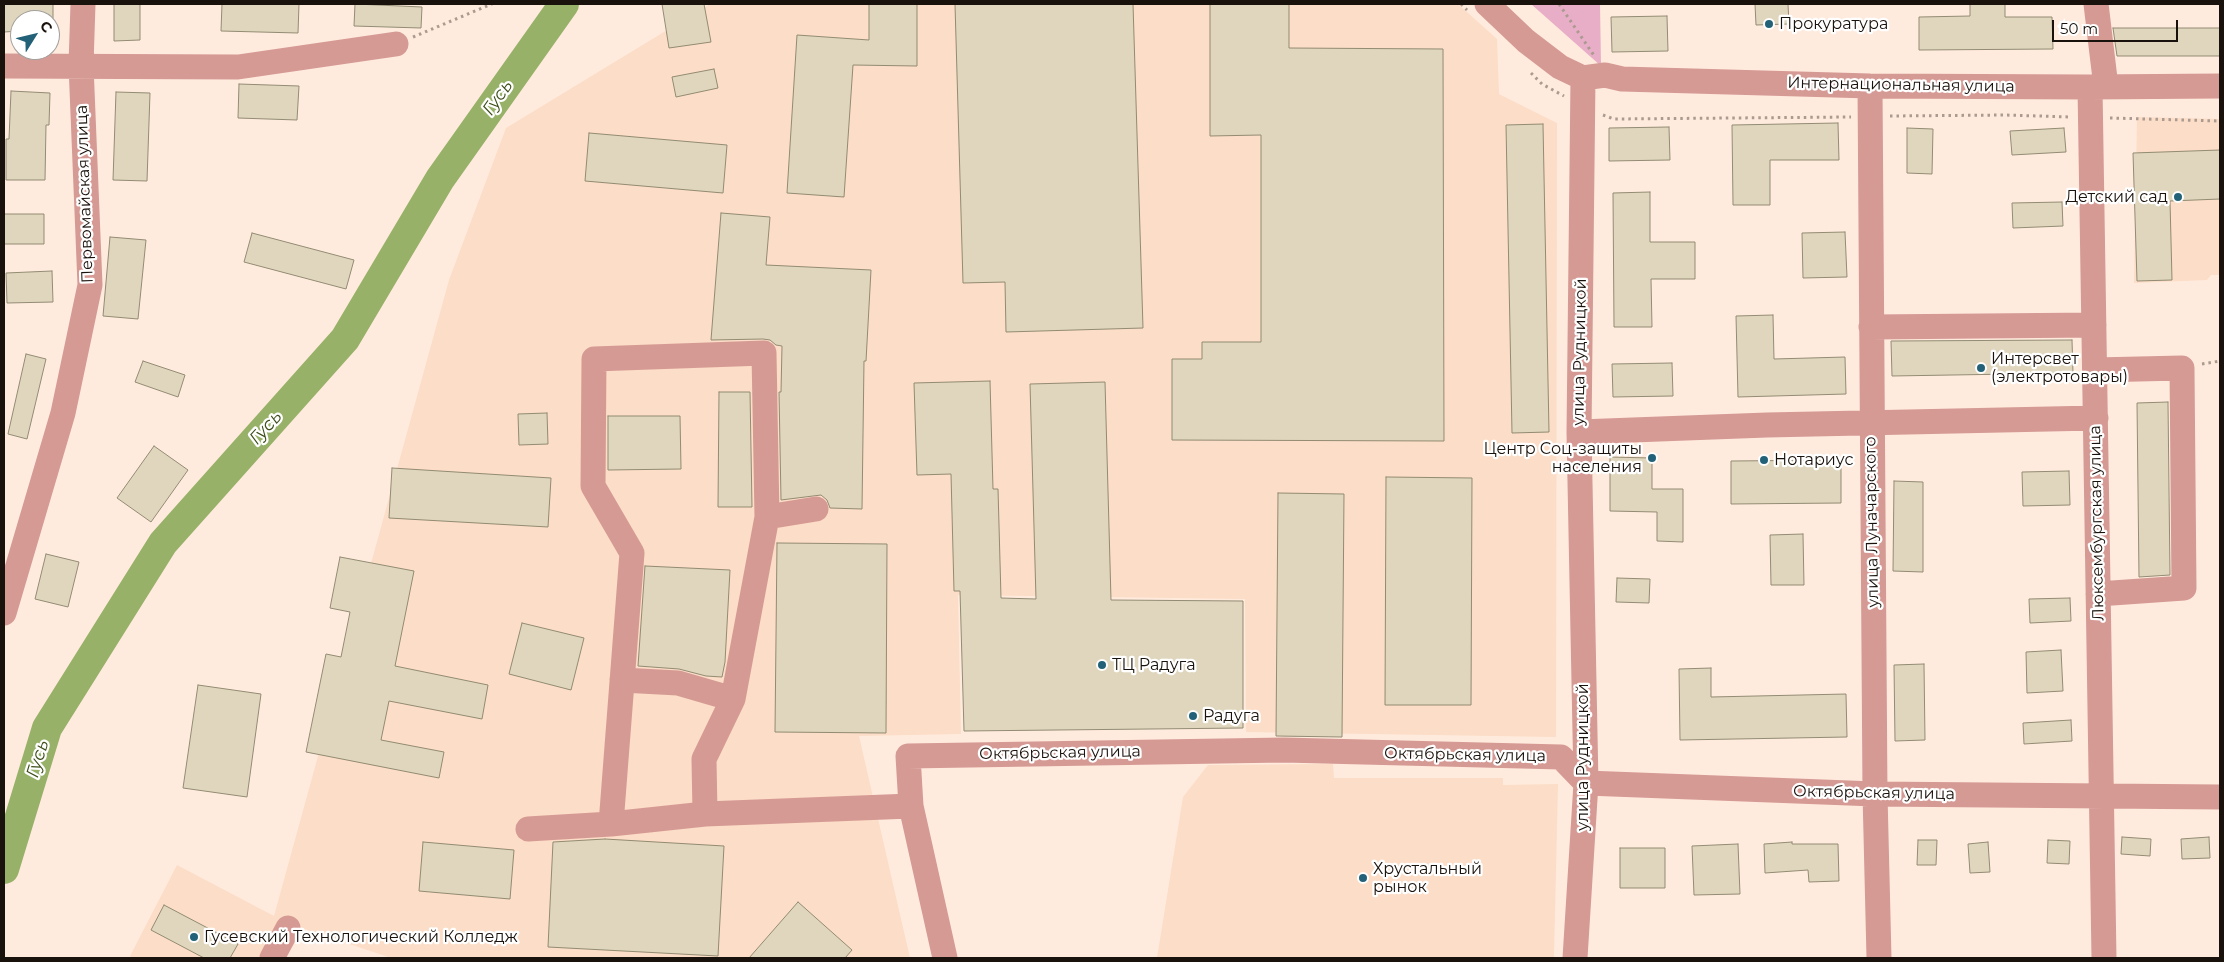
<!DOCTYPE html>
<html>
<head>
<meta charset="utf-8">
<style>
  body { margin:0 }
  #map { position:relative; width:2224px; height:962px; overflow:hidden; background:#ffebdd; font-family:Montserrat,sans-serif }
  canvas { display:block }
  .frame { position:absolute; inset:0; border:5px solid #19110b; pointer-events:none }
  .north { position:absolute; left:10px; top:10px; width:50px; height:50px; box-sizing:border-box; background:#fff; border:1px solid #a3a09d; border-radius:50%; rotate:54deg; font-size:14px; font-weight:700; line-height:20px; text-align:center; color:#19110b }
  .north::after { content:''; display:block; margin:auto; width:18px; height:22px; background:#226177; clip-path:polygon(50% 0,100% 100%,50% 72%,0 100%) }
  .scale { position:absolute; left:2052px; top:20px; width:126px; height:22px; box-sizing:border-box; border:2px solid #19110b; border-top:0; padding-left:6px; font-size:15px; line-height:18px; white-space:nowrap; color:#19110b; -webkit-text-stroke:4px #fff; paint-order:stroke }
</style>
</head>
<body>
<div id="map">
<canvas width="2224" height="962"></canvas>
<div class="frame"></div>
<div class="north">С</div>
<div class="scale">50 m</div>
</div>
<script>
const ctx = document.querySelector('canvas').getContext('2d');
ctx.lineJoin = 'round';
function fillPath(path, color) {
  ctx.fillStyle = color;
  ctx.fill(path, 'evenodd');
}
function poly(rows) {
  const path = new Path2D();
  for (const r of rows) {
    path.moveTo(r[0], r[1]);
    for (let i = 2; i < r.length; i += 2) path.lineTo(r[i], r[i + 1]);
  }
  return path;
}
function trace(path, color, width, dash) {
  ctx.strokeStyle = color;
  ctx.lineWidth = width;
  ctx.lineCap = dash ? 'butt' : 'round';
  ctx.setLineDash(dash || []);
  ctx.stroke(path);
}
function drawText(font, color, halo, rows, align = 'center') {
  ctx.font = font + ' Montserrat,sans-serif';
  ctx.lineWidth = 4.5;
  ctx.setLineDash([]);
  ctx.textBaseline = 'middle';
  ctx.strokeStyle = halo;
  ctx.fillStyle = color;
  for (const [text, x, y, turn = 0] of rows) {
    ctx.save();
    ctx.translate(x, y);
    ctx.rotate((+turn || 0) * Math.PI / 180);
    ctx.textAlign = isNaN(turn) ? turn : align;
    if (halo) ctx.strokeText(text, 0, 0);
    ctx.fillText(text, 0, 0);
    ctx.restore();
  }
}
fillPath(poly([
  [710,4,1458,4,1497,39,1499,94,1557,123,1556,737,1246,732,1245,599,958,595,961,734,859,736,910,958,391,958,284,922,264,958,132,958,130,956,177,865,274,916,449,280,506,128],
  [2137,117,2220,119,2220,275,2211,275,2207,280,2134,283],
  [1333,764,1334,778,1503,778,1503,785,1558,784,1554,958,1157,958,1183,797,1208,765]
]), '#fcddc7');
fillPath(poly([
  [1531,4,1600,4,1601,66]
]), '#e8adc7');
trace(poly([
  [4,869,47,728,163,543,345,339,440,179,564,4]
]), '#97b168', 30);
const building = poly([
  [4,4,53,4,53,20,20,20,20,31,4,32,4,4],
  [114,4,140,4,140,40,114,41,114,4],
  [222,4,299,4,298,33,221,31,222,4],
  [355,4,422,7,421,28,354,26,355,4],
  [662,4,704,4,711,42,669,48,662,4],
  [869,4,917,4,917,66,853,65,844,197,787,193,797,35,869,40,869,4],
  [955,4,1133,4,1143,328,1006,332,1005,282,963,283,955,4],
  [1210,4,1289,4,1289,48,1443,49,1444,441,1172,440,1172,359,1202,359,1202,342,1261,342,1261,135,1210,136,1210,4],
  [1755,4,1788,4,1789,24,1756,25,1755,4],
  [1970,4,2005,4,2005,17,2052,17,2053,49,1919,50,1919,17,1970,16,1970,4],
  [1667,16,1668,51,1612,52,1611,17,1667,16],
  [2113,28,2220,28,2220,56,2117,56,2113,28],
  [714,69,718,88,676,97,672,77,714,69],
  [239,84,299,86,297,120,238,118,239,84],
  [11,91,50,93,49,125,46,125,45,180,6,180,6,139,9,139,11,91],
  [116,92,150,93,147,181,113,180,116,92],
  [1838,123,1839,160,1770,160,1770,205,1733,205,1732,125,1838,123],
  [1543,124,1549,432,1512,433,1506,125,1543,124],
  [1669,127,1670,160,1609,161,1609,128,1669,127],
  [1907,128,1933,129,1932,174,1907,173,1907,128],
  [2064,128,2066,152,2012,155,2010,131,2064,128],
  [589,133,727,145,723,193,585,181,589,133],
  [2220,150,2220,199,2170,201,2172,280,2137,281,2133,153,2220,150],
  [1650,192,1650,242,1695,242,1695,279,1651,279,1652,327,1614,327,1613,193,1650,192],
  [2062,202,2063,226,2013,228,2012,203,2062,202],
  [721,213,770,217,766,265,871,270,866,361,864,361,862,509,830,508,827,500,821,495,781,500,779,392,781,392,782,346,776,345,770,340,763,339,711,340,721,213],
  [4,214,44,214,44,244,4,244,4,214],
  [1845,232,1847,277,1803,278,1802,233,1845,232],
  [252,233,354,260,346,289,244,262,252,233],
  [110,237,146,240,138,319,103,316,110,237],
  [52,271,53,302,7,303,6,273,52,271],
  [1773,315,1774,359,1845,357,1846,394,1738,397,1736,316,1773,315],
  [2072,340,2073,373,1892,376,1891,341,2072,340],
  [26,354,46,359,27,439,8,434,26,354],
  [143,361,185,375,178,397,135,382,143,361],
  [1672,363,1673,396,1613,397,1612,364,1672,363],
  [990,381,993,489,998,489,1001,598,1036,599,1030,384,1105,382,1111,600,1243,601,1243,728,964,731,960,591,954,591,951,474,917,475,914,383,990,381],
  [719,392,750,392,752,507,718,507,719,392],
  [2168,402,2170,575,2139,577,2137,403,2168,402],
  [547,413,548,444,519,445,518,414,547,413],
  [608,416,680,416,681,469,608,470,608,416],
  [154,446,188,470,151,522,117,498,154,446],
  [1610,457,1652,458,1652,489,1683,489,1683,542,1657,541,1657,512,1610,511,1610,457],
  [1841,460,1841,503,1731,504,1731,461,1841,460],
  [392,468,551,478,548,527,389,518,392,468],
  [2069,471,2070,505,2023,506,2022,472,2069,471],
  [1386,477,1472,478,1471,705,1385,705,1386,477],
  [1894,481,1923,482,1923,572,1893,571,1894,481],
  [1278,493,1344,494,1342,737,1276,736,1278,493],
  [1803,534,1804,585,1771,585,1770,535,1803,534],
  [777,543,887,544,886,733,775,732,777,543],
  [46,554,79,562,68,607,35,599,46,554],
  [340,557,414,571,395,666,488,685,482,719,389,701,381,740,444,752,439,778,306,752,326,654,341,657,350,612,330,608,340,557],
  [645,566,730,570,725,662,722,677,706,676,679,669,638,666,645,566],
  [1617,578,1650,579,1649,603,1616,602,1617,578],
  [2070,598,2071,621,2030,623,2029,599,2070,598],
  [522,623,584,638,571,690,509,674,522,623],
  [2061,650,2063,691,2027,693,2026,652,2061,650],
  [1924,664,1925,740,1895,741,1894,665,1924,664],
  [1711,668,1711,697,1846,694,1847,737,1680,740,1679,669,1711,668],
  [198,685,261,694,247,797,183,788,198,685],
  [2071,720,2072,741,2024,744,2023,723,2071,720],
  [2122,837,2151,839,2150,856,2121,854,2122,837],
  [2209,837,2210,858,2182,859,2181,839,2209,837],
  [605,839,724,846,718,956,548,947,553,842,605,839],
  [1918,840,1937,840,1936,865,1917,865,1918,840],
  [2048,840,2070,841,2069,864,2047,863,2048,840],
  [423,842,514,850,510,899,419,891,423,842],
  [1792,842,1792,844,1838,844,1839,881,1809,882,1808,870,1765,873,1764,844,1792,842],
  [1988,842,1990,872,1970,873,1968,844,1988,842],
  [1738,844,1740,894,1694,895,1692,846,1738,844],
  [1620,848,1665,848,1665,888,1620,888,1620,848],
  [798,902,852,950,845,958,749,958,798,902],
  [164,905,238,944,230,958,204,958,151,930,164,905]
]);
fillPath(building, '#dfd6bd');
trace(building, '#938b73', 1);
trace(poly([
  [1461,4,1467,10],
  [1559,4,1595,57],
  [413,37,492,4],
  [1531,73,1542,84,1564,96],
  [1603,115,1614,119,1851,117],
  [1890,116,2005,115,2071,117],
  [2110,118,2220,121],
  [2202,364,2220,361]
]), '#aa9a8f', 3, [2.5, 4]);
trace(poly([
  [1487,4,1526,41,1560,67,1583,78],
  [2096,4,2106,87],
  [4,66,238,67,396,44],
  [1583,78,1605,75,1622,79,1870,86,2090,87,2220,86],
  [1870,86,1875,794,1879,958],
  [2090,87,2104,958],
  [1871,327,2094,325],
  [2095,370,2182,368,2184,588,2098,594],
  [1579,432,1767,425,2096,418],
  [4,613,63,413,90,285,81,65,83,4],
  [622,680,678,683,733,699],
  [705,814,704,759,733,699,767,517],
  [611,824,632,553,593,486,594,359,764,353,767,517,816,509],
  [528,829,611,824,705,814,911,806],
  [272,958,288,928],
  [945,958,911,806,908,756,1284,750,1561,757,1586,783,1875,794,2220,797],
  [1575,958,1586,783,1579,432,1583,78]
]), '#d69a95', 25);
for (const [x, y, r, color] of [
  [1769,24,5,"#226177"],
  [2178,197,5,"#226177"],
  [1981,368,5,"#226177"],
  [1652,458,5,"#226177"],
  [1764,460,5,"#226177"],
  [1102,665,5,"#226177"],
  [1193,716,5,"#226177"],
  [1363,878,5,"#226177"],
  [194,937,5,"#226177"]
]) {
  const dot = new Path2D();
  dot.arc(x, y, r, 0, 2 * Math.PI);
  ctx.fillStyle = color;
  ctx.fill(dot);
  trace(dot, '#fff', 2);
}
drawText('16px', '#19110b', '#fff', [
  ["Прокуратура",1779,24],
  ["Детский сад",2168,197,"right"],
  ["Интерсвет",1991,359],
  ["(электротовары)",1991,377],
  ["Центр Соц-защиты",1642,449,"right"],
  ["населения",1642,467,"right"],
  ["Нотариус",1774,460],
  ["ТЦ Радуга",1112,665],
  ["Радуга",1203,716],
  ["Хрустальный",1373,869],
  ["рынок",1373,887],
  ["Гусевский Технологический Колледж",204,937]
], 'left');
drawText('16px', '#19110b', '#fff', [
  ["Интернациональная улица",1901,85,1],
  ["Первомайская улица",85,194,-92],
  ["улица Рудницкой",1580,352,-89],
  ["улица Луначарского",1872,522,-91],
  ["Люксембургская улица",2097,523,-91],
  ["Октябрьская улица",1060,753,-1],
  ["Октябрьская улица",1465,755,1],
  ["улица Рудницкой",1583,757,-90],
  ["Октябрьская улица",1874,793,1]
]);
drawText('italic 18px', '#3c4d18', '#fff', [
  ["Гусь",498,98,-55],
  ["Гусь",266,428,-48],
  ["Гусь",38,759,-73]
]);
</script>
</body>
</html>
